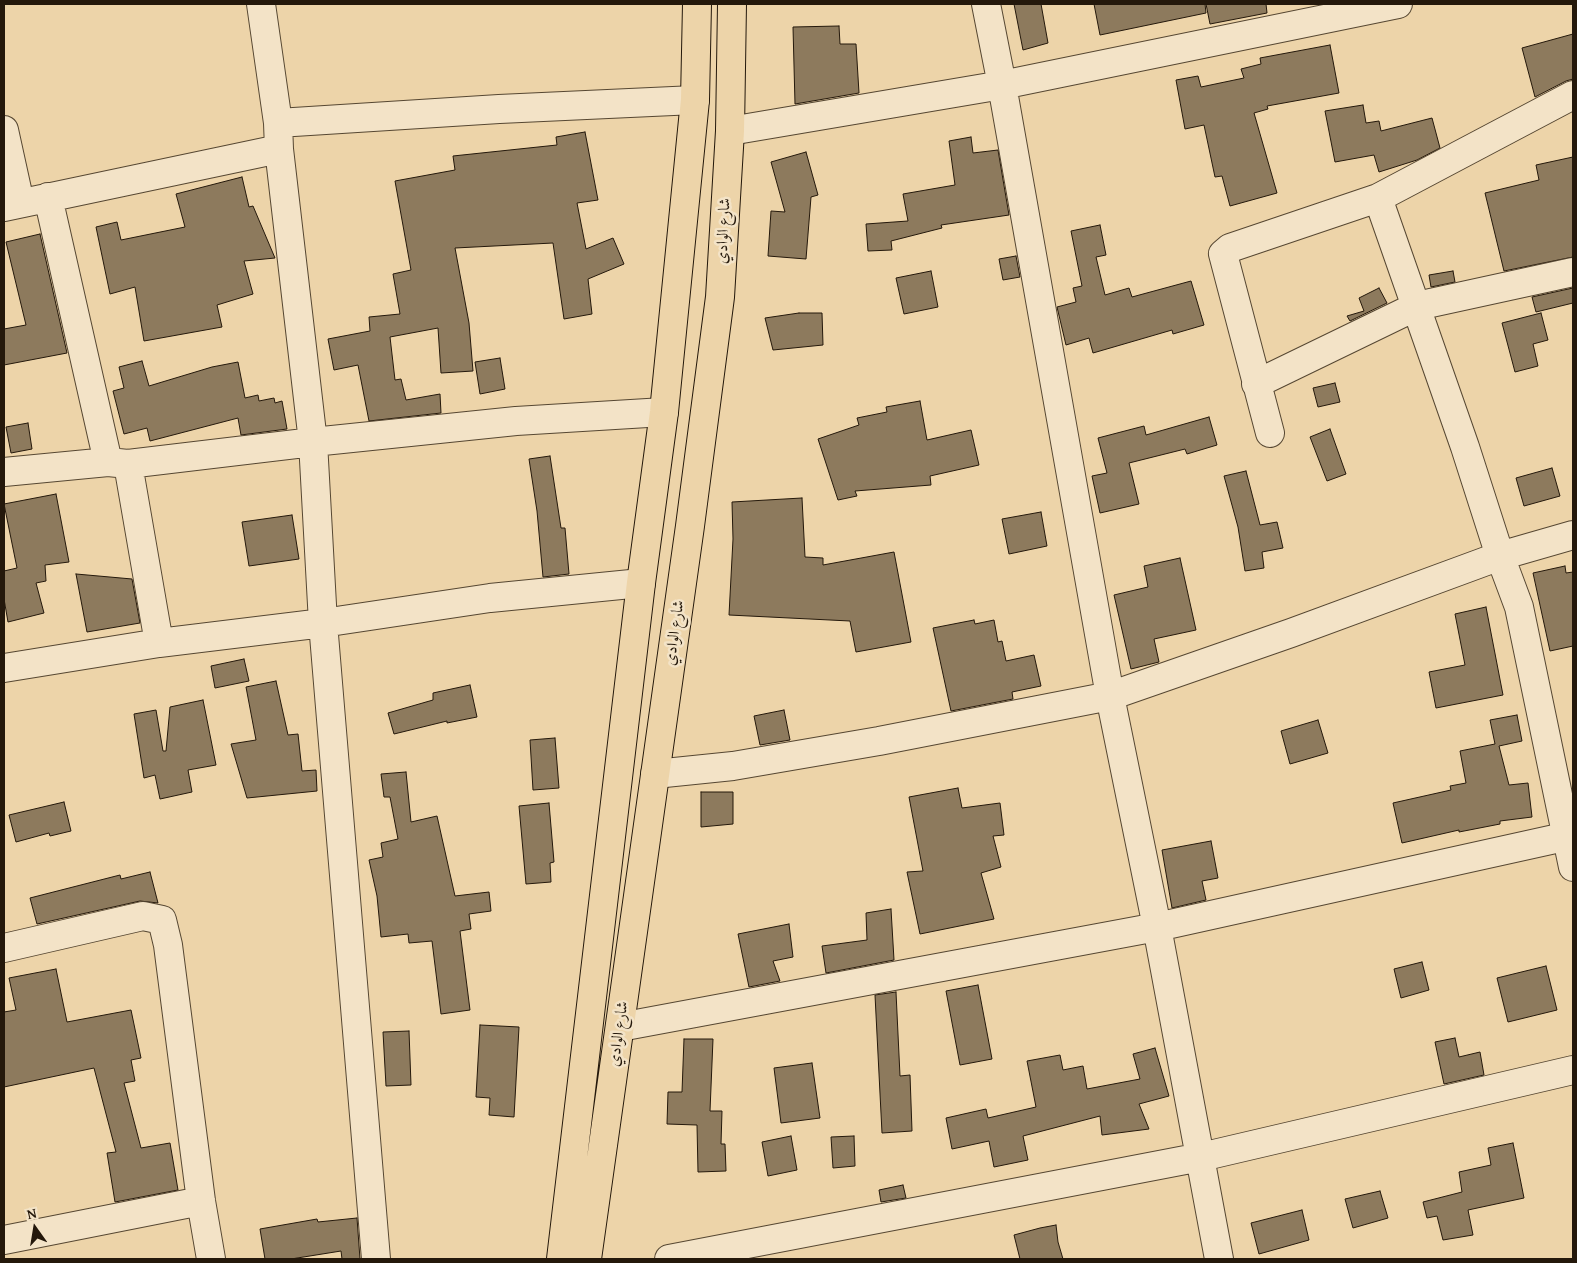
<!DOCTYPE html>
<html>
<head>
<meta charset="utf-8">
<style>
  body { margin:0 }
  #map { position:relative; width:1577px; height:1263px; overflow:hidden; background:#edd4a9; font-family:"Gentium Book Plus",serif }
  canvas { display:block }
  .frame { position:absolute; inset:0; border:5px solid #24180b; pointer-events:none }
  .north { position:absolute; left:10px; top:1203px; width:50px; height:50px; -webkit-text-stroke:4px #f3e3c7; paint-order:stroke; rotate:347deg; font-size:14px; font-weight:700; line-height:20px; text-align:center; color:#24180b }
  .north::after { content:''; display:block; margin:auto; width:18px; height:22px; background:#24180b; clip-path:polygon(50% 0,100% 100%,50% 72%,0 100%) }
</style>
</head>
<body>
<div id="map">
<canvas width="1577" height="1263"></canvas>
<div class="frame"></div>
<div class="north">N</div>
</div>
<script>
const ctx = document.querySelector('canvas').getContext('2d');
ctx.lineJoin = 'round';
function fillPath(path, color) {
  ctx.fillStyle = color;
  ctx.fill(path, 'evenodd');
}
function poly(rows) {
  const path = new Path2D();
  for (const r of rows) {
    path.moveTo(r[0], r[1]);
    for (let i = 2; i < r.length; i += 2) path.lineTo(r[i], r[i + 1]);
  }
  return path;
}
function trace(path, color, width, dash) {
  ctx.strokeStyle = color;
  ctx.lineWidth = width;
  ctx.lineCap = dash ? 'butt' : 'round';
  ctx.setLineDash(dash || []);
  ctx.stroke(path);
}
function drawText(font, color, halo, rows, align = 'center') {
  ctx.font = font + ' "Gentium Book Plus",Amiri,serif';
  ctx.lineWidth = 5;
  ctx.setLineDash([]);
  ctx.textBaseline = 'middle';
  ctx.strokeStyle = halo;
  ctx.fillStyle = color;
  for (const [text, x, y, turn = 0] of rows) {
    ctx.save();
    ctx.translate(x, y);
    ctx.rotate((+turn || 0) * Math.PI / 180);
    ctx.textAlign = isNaN(turn) ? turn : align;
    if (halo) ctx.strokeText(text, 0, 0);
    ctx.fillText(text, 0, 0);
    ctx.restore();
  }
}
const building = poly([
  [1014,4,1041,4,1048,43,1023,50,1014,4],
  [1094,4,1205,4,1206,13,1100,35,1094,4],
  [1206,4,1266,4,1267,13,1210,24,1206,4],
  [839,26,840,44,856,44,859,93,795,104,793,27,839,26],
  [1573,34,1573,79,1566,81,1535,97,1522,48,1573,34],
  [1330,45,1339,93,1267,106,1268,109,1254,113,1277,193,1230,206,1222,176,1215,177,1204,125,1185,129,1176,80,1198,76,1201,87,1244,78,1241,69,1261,64,1260,58,1330,45],
  [1363,105,1366,123,1379,121,1381,131,1432,118,1440,148,1417,160,1379,172,1374,155,1335,162,1325,111,1363,105],
  [585,132,598,200,577,203,586,249,613,238,624,264,588,279,592,314,564,319,553,243,455,248,469,323,473,371,441,373,438,328,390,337,395,380,401,379,406,400,440,394,441,413,369,421,358,365,334,370,328,339,370,331,369,317,400,314,393,274,411,270,395,181,455,170,453,156,557,145,556,137,585,132],
  [971,137,973,153,998,150,1009,215,941,225,942,228,891,241,892,250,868,251,866,224,908,221,903,194,955,185,949,141,971,137],
  [806,152,818,195,811,197,806,259,768,256,771,211,785,212,771,162,806,152],
  [1573,157,1573,257,1504,271,1485,193,1539,180,1536,165,1573,157],
  [242,177,249,207,253,206,275,258,244,261,253,294,217,305,222,327,144,341,135,287,110,294,96,227,117,222,121,240,185,227,176,194,242,177],
  [1100,225,1106,255,1096,257,1105,295,1129,288,1132,297,1191,281,1204,325,1173,334,1172,330,1093,353,1089,338,1066,345,1057,307,1076,302,1073,288,1082,286,1071,231,1100,225],
  [40,234,67,353,4,365,4,329,26,325,6,242,40,234],
  [1016,256,1020,277,1003,280,999,259,1016,256],
  [931,271,938,307,904,314,896,278,931,271],
  [1453,271,1455,282,1431,287,1429,275,1453,271],
  [1379,288,1387,303,1350,321,1347,316,1364,311,1359,298,1379,288],
  [1573,288,1573,303,1536,312,1532,297,1573,288],
  [799,313,822,313,823,345,773,350,765,318,799,313],
  [1541,313,1548,340,1533,344,1538,366,1515,372,1502,323,1541,313],
  [500,358,505,389,480,394,475,362,500,358],
  [142,361,149,386,212,367,238,362,245,398,258,395,259,401,274,398,275,403,282,401,287,429,241,435,238,418,150,441,147,428,124,434,113,391,124,388,119,367,142,361],
  [1335,383,1340,402,1318,407,1313,388,1335,383],
  [920,401,927,440,971,430,979,465,930,476,931,485,855,491,857,496,838,500,818,439,859,425,857,418,887,412,886,407,920,401],
  [1209,417,1217,445,1187,454,1185,449,1129,463,1139,504,1100,513,1092,476,1107,473,1098,438,1144,426,1146,435,1209,417],
  [28,423,32,449,11,453,6,427,28,423],
  [1330,429,1346,474,1327,481,1310,437,1330,429],
  [550,456,561,528,565,528,569,574,543,577,537,511,529,459,550,456],
  [1552,468,1560,496,1524,506,1516,478,1552,468],
  [1246,471,1260,525,1277,522,1283,548,1262,552,1264,568,1245,571,1238,527,1224,476,1246,471],
  [56,494,69,562,45,565,46,581,36,583,44,613,8,622,4,599,4,571,17,568,4,504,56,494],
  [802,498,805,557,823,558,823,565,894,552,911,642,856,652,850,621,729,615,733,539,732,502,802,498],
  [1041,512,1047,546,1009,554,1002,519,1041,512],
  [292,515,299,559,249,566,242,522,292,515],
  [1180,558,1196,630,1154,639,1159,662,1131,669,1114,595,1148,587,1144,566,1180,558],
  [1565,566,1566,573,1573,572,1573,646,1550,651,1533,573,1565,566],
  [76,574,132,579,140,623,87,632,76,574],
  [1486,607,1503,695,1436,708,1429,672,1465,665,1455,614,1486,607],
  [974,620,975,624,994,620,998,642,1002,641,1006,661,1034,655,1041,686,1012,692,1013,699,951,711,933,628,974,620],
  [244,659,249,681,215,688,211,666,244,659],
  [276,681,288,735,298,734,302,771,316,770,317,791,247,798,231,744,256,740,246,687,276,681],
  [470,685,477,717,447,723,447,721,394,734,388,713,433,700,433,693,470,685],
  [203,700,216,765,188,770,192,792,160,799,155,775,144,778,134,714,156,710,163,751,166,751,170,707,203,700],
  [784,710,790,740,760,745,754,716,784,710],
  [1517,715,1522,741,1499,746,1509,785,1528,783,1532,817,1500,821,1500,824,1459,832,1459,830,1402,843,1393,803,1451,790,1450,786,1466,783,1460,751,1495,744,1490,720,1517,715],
  [1318,720,1328,753,1290,764,1281,731,1318,720],
  [555,738,559,788,533,790,530,740,555,738],
  [406,772,411,822,437,816,455,896,489,892,491,911,469,914,471,929,460,931,470,1010,441,1014,432,941,409,943,408,934,381,937,377,896,369,860,383,857,381,843,398,839,390,797,384,797,381,774,406,772],
  [958,788,962,808,1000,803,1004,835,993,836,1001,867,981,873,994,919,920,934,907,872,923,871,909,797,958,788],
  [701,792,733,792,733,824,701,827,701,792],
  [64,802,71,831,50,836,49,833,16,842,9,815,64,802],
  [549,803,554,862,550,863,551,882,526,884,519,806,549,803],
  [1211,841,1218,878,1202,881,1206,900,1172,908,1162,850,1211,841],
  [150,872,158,903,140,901,37,924,30,898,120,875,121,879,150,872],
  [891,909,894,960,826,973,822,946,867,940,866,913,891,909],
  [789,924,793,957,773,961,780,981,749,987,738,934,789,924],
  [1422,962,1429,990,1401,998,1394,969,1422,962],
  [1546,966,1557,1010,1508,1022,1497,978,1546,966],
  [56,969,67,1022,131,1010,141,1058,131,1060,135,1081,124,1083,141,1148,170,1143,178,1190,115,1202,107,1153,116,1152,94,1068,4,1087,4,1012,16,1010,9,978,56,969],
  [978,985,992,1059,960,1065,946,991,978,985],
  [896,992,900,1076,910,1075,912,1131,882,1133,875,995,896,992],
  [480,1025,519,1027,514,1117,489,1115,490,1098,476,1097,480,1025],
  [409,1031,411,1085,386,1086,383,1032,409,1031],
  [1455,1038,1459,1057,1480,1052,1484,1075,1444,1084,1435,1042,1455,1038],
  [684,1039,713,1039,710,1111,722,1111,721,1144,725,1144,726,1171,698,1172,697,1125,667,1124,668,1092,682,1092,684,1039],
  [1155,1048,1169,1096,1139,1104,1149,1129,1102,1135,1100,1116,1023,1136,1028,1160,994,1167,989,1141,952,1149,946,1118,986,1109,988,1118,1036,1107,1027,1061,1060,1055,1063,1070,1083,1066,1087,1089,1140,1079,1133,1054,1155,1048],
  [812,1063,820,1118,781,1123,774,1068,812,1063],
  [791,1136,797,1170,768,1176,762,1142,791,1136],
  [854,1136,855,1166,833,1168,831,1137,854,1136],
  [1513,1143,1524,1198,1468,1210,1473,1235,1443,1240,1437,1216,1427,1218,1423,1202,1462,1192,1459,1172,1491,1165,1488,1148,1513,1143],
  [903,1185,906,1198,881,1202,879,1190,903,1185],
  [1380,1191,1388,1218,1353,1228,1345,1199,1380,1191],
  [1302,1210,1309,1240,1259,1254,1251,1223,1302,1210],
  [357,1218,360,1259,342,1259,341,1251,291,1259,265,1259,260,1229,317,1219,318,1222,357,1218],
  [1056,1225,1058,1242,1063,1259,1020,1259,1014,1235,1040,1228,1056,1225]
]);
fillPath(building, '#8d7a5d');
trace(building, '#24180b', 1);
const minor = poly([
  [261,4,278,123,279,149,313,442,323,623,376,1259],
  [986,4,1002,85,1110,696,1157,927,1219,1259],
  [278,123,499,109,695,100],
  [4,130,20,203],
  [730,131,1002,85,1398,4],
  [48,197,108,462],
  [1378,198,1465,447,1500,556,1519,607,1573,867],
  [4,207,279,149],
  [1256,384,1417,306,1573,272],
  [1270,433,1223,254,1230,248,1378,198,1573,95],
  [128,464,159,643],
  [4,472,108,462,128,464,313,442,516,421,664,412],
  [4,668,159,643,323,623,490,598,641,583],
  [655,774,733,766,879,741,1110,696,1291,633,1500,556,1573,535],
  [4,948,143,916,162,920,168,945,201,1201,211,1259],
  [620,1027,1157,927,1573,835],
  [4,1240,201,1201],
  [669,1259,1201,1157,1573,1070]
]);
const major = poly([
  [561,1259,641,583,664,412,695,100,697,4],
  [587,1259,690,526,720,297,730,131,732,4]
]);
trace(minor, '#564732', 30);
trace(major, '#24180b', 30);
trace(minor, '#f3e3c7', 28);
trace(major, '#edd4a9', 28);
drawText('16px', '#24180b', '#f3e3c7', [
  ["شارع الوادي",724,231,-87],
  ["شارع الوادي",675,633,-82],
  ["شارع الوادي",619,1034,-82]
]);
</script>
</body>
</html>
